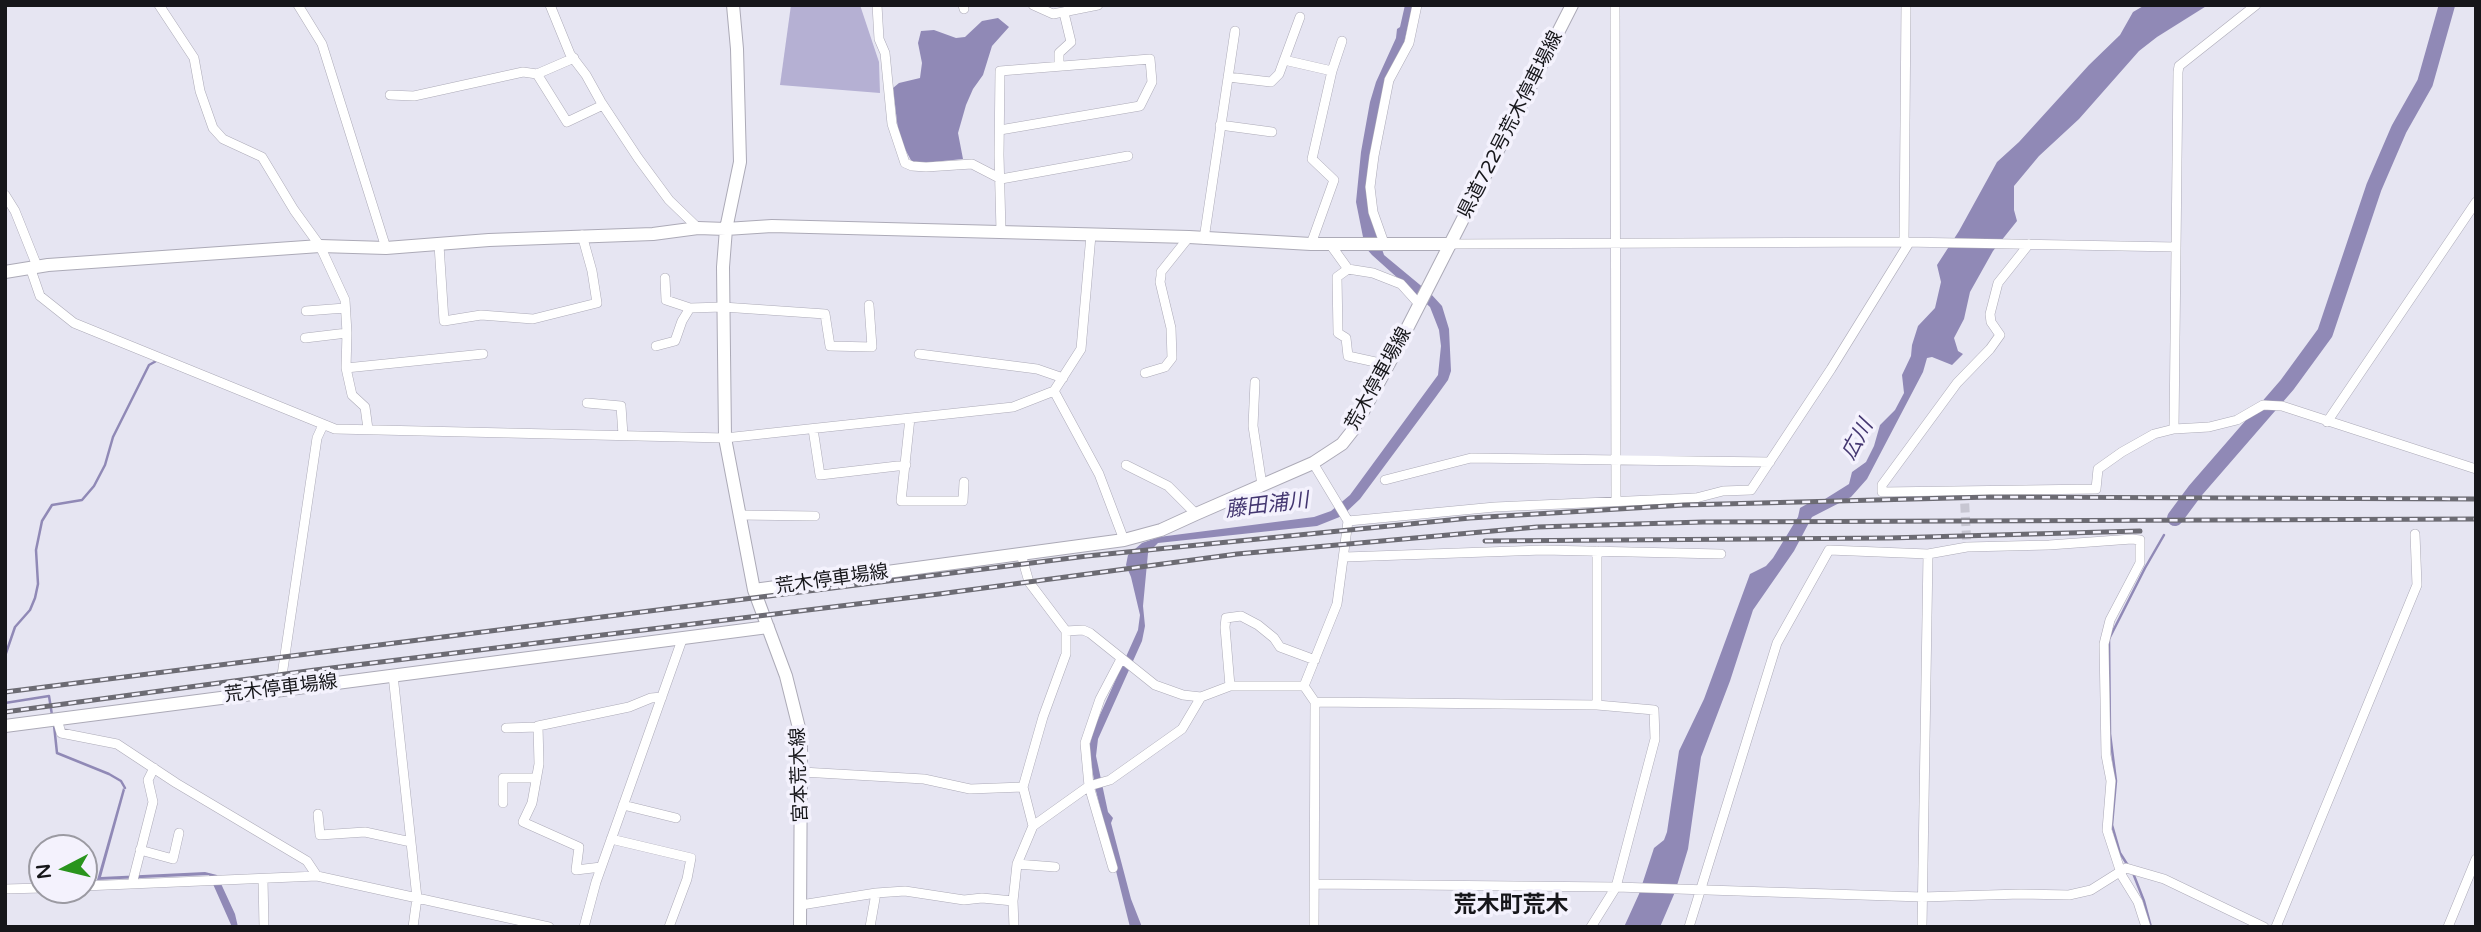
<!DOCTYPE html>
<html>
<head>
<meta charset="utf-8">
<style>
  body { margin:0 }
  #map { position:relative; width:2481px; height:932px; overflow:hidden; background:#e6e5f2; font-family:"Varela Round",sans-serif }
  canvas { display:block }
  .frame { position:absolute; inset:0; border:7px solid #16161a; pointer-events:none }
  .north { position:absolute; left:28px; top:834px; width:70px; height:70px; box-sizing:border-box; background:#f4f2fd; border:2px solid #9b9aa2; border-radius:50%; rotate:263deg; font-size:19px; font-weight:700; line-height:28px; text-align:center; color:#16161a }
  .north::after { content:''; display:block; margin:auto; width:24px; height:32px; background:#29941d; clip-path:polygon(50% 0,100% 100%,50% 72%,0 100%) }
</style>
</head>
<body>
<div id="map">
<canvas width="2481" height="932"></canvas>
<div class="frame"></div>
<div class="north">N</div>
</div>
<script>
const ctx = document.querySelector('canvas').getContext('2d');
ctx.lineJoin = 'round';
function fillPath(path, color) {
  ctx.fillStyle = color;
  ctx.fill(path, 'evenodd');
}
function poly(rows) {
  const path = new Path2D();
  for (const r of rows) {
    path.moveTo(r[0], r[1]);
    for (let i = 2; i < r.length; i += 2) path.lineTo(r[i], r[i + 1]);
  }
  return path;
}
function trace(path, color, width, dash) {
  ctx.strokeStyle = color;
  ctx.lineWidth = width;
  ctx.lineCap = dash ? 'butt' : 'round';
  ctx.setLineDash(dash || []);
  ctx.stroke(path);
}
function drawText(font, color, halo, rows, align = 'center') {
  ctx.font = font + ' "Varela Round","Noto Sans JP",sans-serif';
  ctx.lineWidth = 7;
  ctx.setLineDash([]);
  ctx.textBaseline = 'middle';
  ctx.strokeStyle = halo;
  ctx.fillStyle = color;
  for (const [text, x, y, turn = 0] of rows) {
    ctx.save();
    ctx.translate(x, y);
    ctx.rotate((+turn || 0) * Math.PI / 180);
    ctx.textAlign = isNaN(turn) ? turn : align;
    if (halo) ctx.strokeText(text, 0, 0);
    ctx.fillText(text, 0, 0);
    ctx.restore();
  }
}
fillPath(poly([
  [791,5,860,5,879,62,880,93,780,85]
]), '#b5b0d3');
fillPath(poly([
  [1405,5,1413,5,1404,43,1384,86,1371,217,1384,255,1431,294,1442,306,1449,329,1451,371,1448,380,1435,398,1360,499,1342,516,1317,526,1158,543,1148,553,1143,606,1145,626,1142,641,1098,739,1096,756,1108,812,1113,818,1111,823,1131,899,1142,927,1130,927,1095,787,1089,748,1094,728,1138,630,1140,615,1131,577,1126,565,1128,555,1142,543,1159,537,1314,517,1331,511,1350,495,1438,375,1441,346,1439,330,1430,307,1372,255,1365,247,1356,202,1361,152,1370,102,1376,82,1396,38,1397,29,1400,27],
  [2145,5,2208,5,2157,37,2139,51,2079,119,2039,156,2014,186,2014,210,2017,221,1993,251,1970,292,1964,319,1954,338,1958,351,1963,354,1952,365,1932,357,1927,358,1923,372,1867,479,1851,497,1812,517,1794,551,1753,610,1730,681,1701,757,1688,849,1675,892,1660,927,1624,927,1639,894,1654,848,1664,840,1667,832,1679,751,1704,699,1750,574,1766,566,1773,558,1798,517,1800,508,1807,504,1817,504,1849,484,1852,472,1866,462,1874,446,1880,425,1895,410,1904,393,1902,375,1911,356,1912,345,1918,326,1935,308,1941,282,1937,265,1959,231,1997,162,2019,142,2089,65,2120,35,2133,12],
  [998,18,1009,27,992,46,983,75,973,89,966,105,958,133,963,159,913,164,899,138,893,88,899,83,920,78,922,63,918,43,921,31,934,30,956,38,965,37,982,21],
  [123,788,125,790,101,877,205,872,217,875,235,914,238,927,232,927,209,875,97,880]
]), '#9089b6');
trace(poly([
  [5,656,15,627,30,610,35,598,38,584,36,550,42,521,52,505,82,500,94,486,105,465,113,437,149,365,158,360],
  [5,703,49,696,52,715],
  [54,725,57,753,109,774,121,781,125,788],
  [2127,864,2120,853,2112,825,2116,781,2110,734,2109,639,2145,568,2164,535],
  [2133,873,2144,901,2151,927]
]), '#9089b6', 2.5);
trace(poly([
  [2175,518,2195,491,2287,385,2325,333,2374,187,2399,129,2425,83,2447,5]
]), '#9089b6', 16);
trace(poly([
  [1964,490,1967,547]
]), '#c7c6d2', 9, [9, 4.5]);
const street = poly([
  [159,5,194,58,200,91,213,128,223,139,262,157,294,210,320,246,345,300,347,333,346,368,352,395,365,407,368,429],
  [298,5,322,44,386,248],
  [550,5,570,54,586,75,601,102,638,158,669,200,698,228],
  [877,5,879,39,885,53,892,124,905,163,912,166,926,167,972,164,1001,179,1128,156],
  [963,5,964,9],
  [1033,5,1053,14,1098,5],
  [1615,5,1616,500],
  [1284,60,1332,71],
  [1059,66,1059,53,1071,42,1064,13],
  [537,74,567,122,603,105],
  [1228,77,1271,82,1279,74,1300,17],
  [390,95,414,96,523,72,537,74,574,58],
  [1220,125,1272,132],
  [1000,130,1140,106,1152,82,1150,59,1000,71,999,155,1001,231],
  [5,195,15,211,37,266],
  [1204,239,1235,31],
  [1904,242,1906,5],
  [1384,243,1373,212,1370,187,1374,156,1389,80,1409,43,1417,5],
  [1311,244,1334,180,1312,159,1332,71,1342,41],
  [1330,244,1348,269],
  [1451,244,1904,242,2176,247],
  [2029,244,1998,283,1990,314,1991,322,2000,335,1990,349,1957,383,1882,485,1882,492,2096,489,2098,469,2122,452,2154,434,2174,429,2209,427,2237,420,2263,405,2282,406,2476,469],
  [439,245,444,321,481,315,533,319,597,303,592,271,582,235],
  [30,267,40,296,74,323,335,429,725,438,1013,407,1054,391,1081,349,1091,235],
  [665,278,666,300,690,308],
  [306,311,345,308],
  [305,338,347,333],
  [656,346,675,341,682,321,690,308,723,307,825,314,830,346,872,347,869,305],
  [919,354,1037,369,1063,378],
  [1389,365,1348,356,1346,338,1338,333,1337,277,1348,269,1373,273,1401,284,1419,304],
  [346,368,483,354],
  [1145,373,1165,367,1172,358,1171,328,1160,282,1161,276,1161,272,1189,237],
  [1255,382,1253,426,1262,485],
  [1054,391,1099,474,1124,540],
  [587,403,621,406,623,435],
  [910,418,901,501,963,501,964,482],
  [2327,422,2476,202],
  [813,429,820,475,906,465],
  [2174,429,2178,72,2179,66,2256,5],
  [1126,465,1168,486,1196,514],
  [1385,480,1471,458,1770,462],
  [739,515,815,516],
  [1348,521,1495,507,1696,498,1723,491,1751,490,1831,369,1909,243],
  [1597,551,1597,705],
  [1021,554,1029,582,1066,631,1066,654,1043,717,1023,787,1033,826],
  [1345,557,1543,550,1721,554],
  [1066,631,1083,630,1090,633,1155,685,1183,695,1201,697,1230,686,1304,686],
  [393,675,417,898,413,927],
  [1230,686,1225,627,1226,618,1241,616,1258,625,1274,638,1280,647,1315,660],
  [1304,686,1315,702,1314,927],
  [1304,686,1337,604,1348,521,1313,463],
  [280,689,317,438,323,425],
  [1315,702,1597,705,1654,710,1655,739,1616,887,1591,927],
  [57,719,61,733,117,744,176,783,307,861,317,876],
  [506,728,538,727],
  [802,772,924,779,970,789,1023,787],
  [503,803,503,778,536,778],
  [623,805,676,818],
  [318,814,320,835,365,832,411,842],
  [611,839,691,858,687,879,669,927],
  [140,850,173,859,179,833],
  [1017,864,1055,867],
  [601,867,576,870,579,847,523,822,532,803,539,764,538,726,629,707,651,698,662,697],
  [1113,868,1089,786,1085,743,1100,699,1121,659],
  [263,879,264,927],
  [132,884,153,802,148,780,154,768],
  [1316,884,1616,887,1922,897,2021,894,2069,895,2091,890,2126,868,2164,879,2264,927],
  [84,886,317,876,549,927],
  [5,889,42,888],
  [801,905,876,893,905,891,964,900,982,898,1013,901],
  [584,927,596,882,683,637],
  [870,927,876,893],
  [1014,927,1013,901,1017,864,1033,826,1089,786,1110,780,1182,729,1201,697],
  [1689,927,1777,643,1829,550,1928,554,1967,547,2049,545,2132,539,2140,540,2140,563,2110,620,2104,644,2106,755,2111,781,2107,830,2122,876,2138,902,2146,927],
  [1922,927,1928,554],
  [2276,927,2417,585,2415,534],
  [2448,927,2476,859]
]);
const secondary = poly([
  [733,5,737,49,740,162,726,229,723,267,725,438,754,590,786,676,801,736,800,927],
  [5,272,48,265,320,246,386,248,489,240,653,234,698,228,726,229,772,226,1189,237,1311,244,1451,244],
  [754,590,1124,540,1161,530,1196,514,1313,463,1342,444,1353,430,1392,358,1572,5],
  [5,726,768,627]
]);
trace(street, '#acaab7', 10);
trace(secondary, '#acaab7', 14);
trace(street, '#fff', 9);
trace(secondary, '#fff', 12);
const rail = poly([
  [1485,541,1889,538,2140,531],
  [5,692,1087,556,1470,518,1684,505,1990,497,2476,499],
  [5,712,315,670,939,594,1237,554,1537,527,1703,522,2476,519]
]);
trace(rail, '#6c6b73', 5);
trace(rail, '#f4f2fd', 2.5, [8]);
drawText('19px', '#16161a', '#f4f2fd', [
  ["県道722号荒木停車場線",1511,125,-63],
  ["荒木停車場線",1379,379,-61],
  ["荒木停車場線",832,580,-8],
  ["荒木停車場線",281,689,-7],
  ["宮本荒木線",800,775,-92]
]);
drawText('italic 21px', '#433670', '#f4f2fd', [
  ["広川",1858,440,-61],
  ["藤田浦川",1267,506,-7]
]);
drawText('bold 23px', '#16161a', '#f4f2fd', [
  ["荒木町荒木",1511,906]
]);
</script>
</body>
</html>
